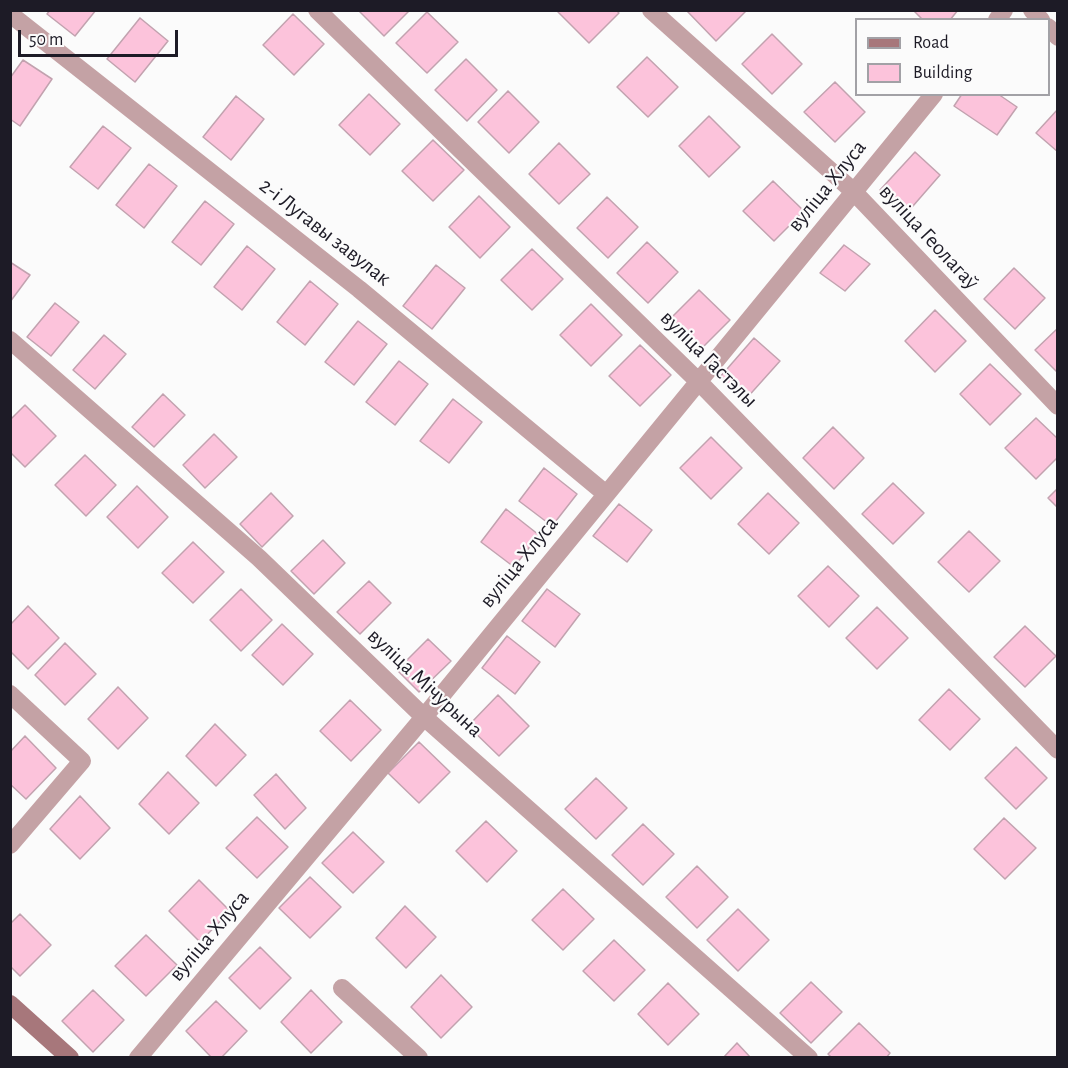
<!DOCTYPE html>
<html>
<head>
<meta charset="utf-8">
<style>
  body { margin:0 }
  #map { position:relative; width:1068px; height:1068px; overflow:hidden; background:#fbfbfb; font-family:"Alegreya Sans",sans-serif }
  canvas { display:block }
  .frame { position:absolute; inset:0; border:12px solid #1d1b26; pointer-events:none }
  .legend { position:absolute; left:855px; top:18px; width:195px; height:78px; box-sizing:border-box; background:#fbfbfb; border:2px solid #a2a1a6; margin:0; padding:8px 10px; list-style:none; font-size:18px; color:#1d1b26 }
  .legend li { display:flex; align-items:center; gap:12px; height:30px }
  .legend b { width:30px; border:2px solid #a2a1a6 }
  .scale { position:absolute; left:18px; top:30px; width:160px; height:27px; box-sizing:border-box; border:3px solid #1d1b26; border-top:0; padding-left:8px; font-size:18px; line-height:21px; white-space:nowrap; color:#1d1b26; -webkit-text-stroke:4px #fbfbfb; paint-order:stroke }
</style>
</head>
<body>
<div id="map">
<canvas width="1068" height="1068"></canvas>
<div class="frame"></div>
<ul class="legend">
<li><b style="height:8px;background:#a7777b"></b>Road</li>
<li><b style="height:16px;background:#fcc3db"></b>Building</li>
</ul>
<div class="scale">50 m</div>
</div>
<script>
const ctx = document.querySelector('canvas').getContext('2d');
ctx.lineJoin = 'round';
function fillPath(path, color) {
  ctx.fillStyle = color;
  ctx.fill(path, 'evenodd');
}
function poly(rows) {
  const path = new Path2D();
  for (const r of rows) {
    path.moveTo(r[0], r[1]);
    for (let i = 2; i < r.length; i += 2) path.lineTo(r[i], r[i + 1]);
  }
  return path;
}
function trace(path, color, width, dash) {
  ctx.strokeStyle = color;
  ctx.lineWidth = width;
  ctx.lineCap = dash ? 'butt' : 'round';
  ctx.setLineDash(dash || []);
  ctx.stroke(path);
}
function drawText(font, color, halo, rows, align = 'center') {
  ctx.font = font + ' "Alegreya Sans",sans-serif';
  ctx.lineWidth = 4.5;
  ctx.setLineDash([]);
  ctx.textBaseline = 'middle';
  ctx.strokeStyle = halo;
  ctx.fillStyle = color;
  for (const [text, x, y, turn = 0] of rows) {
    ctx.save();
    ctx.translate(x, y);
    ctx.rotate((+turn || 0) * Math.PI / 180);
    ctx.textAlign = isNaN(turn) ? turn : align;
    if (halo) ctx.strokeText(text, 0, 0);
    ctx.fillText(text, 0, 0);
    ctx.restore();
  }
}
const building = poly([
  [50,10,96,10,75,36,47,14,50,10],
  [358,10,410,10,384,36,358,10],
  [560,10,616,10,619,13,589,43,558,12,560,10],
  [686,10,746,10,746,11,716,41,686,10],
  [913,10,958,10,950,20,923,20,913,10],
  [427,12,458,42,427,73,396,43,427,12],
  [293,14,324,44,294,75,263,45,293,14],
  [140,18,168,41,135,82,107,59,140,18],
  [772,34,802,64,772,94,742,64,772,34],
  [647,57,678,87,648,117,617,87,647,57],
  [466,59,497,90,467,121,435,90,466,59],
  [23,60,52,79,20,126,10,119,10,78,23,60],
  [835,82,865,112,835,142,804,112,835,82],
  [508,91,539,122,509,153,478,122,508,91],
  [369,94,400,124,370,155,339,125,369,94],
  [962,94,998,94,1017,107,997,135,954,106,962,94],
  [236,96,264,119,231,160,203,137,236,96],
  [1058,109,1058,152,1036,133,1058,109],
  [709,116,740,147,709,177,679,146,709,116],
  [103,126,131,148,98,189,70,167,103,126],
  [433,140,464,170,433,201,402,171,433,140],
  [559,143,590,174,559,204,529,174,559,143],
  [915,152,940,175,906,214,880,190,915,152],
  [149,164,177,186,144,228,116,205,149,164],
  [773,181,804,211,774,241,743,211,773,181],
  [479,196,510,227,480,258,449,227,479,196],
  [607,197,638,227,608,258,577,228,607,197],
  [205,201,234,224,201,265,172,242,205,201],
  [647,242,678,272,648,303,617,273,647,242],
  [844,245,870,264,845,291,820,273,844,245],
  [247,246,275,269,242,310,214,287,247,246],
  [532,249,563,279,532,310,501,280,532,249],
  [10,262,30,275,10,302,10,262],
  [436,265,465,288,432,329,403,306,436,265],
  [1014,268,1045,298,1015,329,984,299,1014,268],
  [310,281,338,304,305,345,277,322,310,281],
  [699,290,730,320,699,351,668,321,699,290],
  [55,303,79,322,51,356,27,337,55,303],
  [591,304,622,335,591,366,560,335,591,304],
  [935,310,966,341,935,372,905,341,935,310],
  [358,321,387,344,354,385,325,362,358,321],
  [1058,328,1058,373,1035,350,1058,328],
  [104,335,126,354,95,389,73,370,104,335],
  [754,338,780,361,745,400,720,377,754,338],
  [640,345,671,375,640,406,609,376,640,345],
  [399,361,428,384,395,425,366,402,399,361],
  [990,364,1021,394,990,425,960,394,990,364],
  [163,394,185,415,154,447,132,427,163,394],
  [453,399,482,422,449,463,420,441,453,399],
  [25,405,56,436,25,467,10,452,10,420,25,405],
  [1036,418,1058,439,1058,457,1036,479,1005,448,1036,418],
  [833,427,864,458,834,489,803,458,833,427],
  [214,434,237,457,205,488,183,465,214,434],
  [711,437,742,468,711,499,680,468,711,437],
  [85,455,116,485,86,516,55,485,85,455],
  [544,468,577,494,552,526,519,501,544,468],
  [893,483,924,513,893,544,862,514,893,483],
  [137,486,168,517,138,548,107,517,137,486],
  [1058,488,1058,508,1048,498,1058,488],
  [271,493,293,516,262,547,240,524,271,493],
  [768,493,799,523,769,554,738,524,768,493],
  [619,504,652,530,627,562,593,536,619,504],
  [506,509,539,535,514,567,481,542,506,509],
  [969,531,1000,561,969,592,938,562,969,531],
  [323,540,345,563,314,594,291,571,323,540],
  [193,542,224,572,193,603,162,573,193,542],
  [828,566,859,596,829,627,798,596,828,566],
  [369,581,391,603,360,634,337,612,369,581],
  [241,589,272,620,241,651,210,620,241,589],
  [547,589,580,614,555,647,522,621,547,589],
  [28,606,59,638,28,669,10,651,10,625,28,606],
  [877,607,908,638,877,669,846,638,877,607],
  [282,624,313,654,283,685,252,655,282,624],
  [1025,626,1056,656,1025,687,994,657,1025,626],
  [507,636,540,662,515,694,482,668,507,636],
  [428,639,451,661,419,692,397,670,428,639],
  [65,643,96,674,65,705,35,675,65,643],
  [118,687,148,718,118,749,88,719,118,687],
  [949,689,980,719,950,750,919,720,949,689],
  [498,695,529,726,499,756,468,726,498,695],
  [350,700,381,730,351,761,320,731,350,700],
  [215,724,246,755,216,786,186,756,215,724],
  [25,736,56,768,26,799,10,784,10,752,25,736],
  [419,742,450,772,419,803,388,773,419,742],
  [1016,747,1047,778,1016,809,985,778,1016,747],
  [168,772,199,803,169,834,139,804,168,772],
  [276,774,306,808,285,829,254,795,276,774],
  [596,778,627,808,596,839,565,809,596,778],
  [80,796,110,828,80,859,50,829,80,796],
  [257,817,288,847,257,878,226,848,257,817],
  [1004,818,1036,848,1005,879,974,849,1004,818],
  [486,821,517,851,487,882,456,851,486,821],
  [643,824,674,854,643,885,612,855,643,824],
  [353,832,384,862,353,893,322,863,353,832],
  [697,866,728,897,697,928,666,897,697,866],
  [310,877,341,907,310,938,279,908,310,877],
  [199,880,230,911,200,942,169,911,199,880],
  [563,889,594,919,563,950,532,920,563,889],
  [405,906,436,937,406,968,376,938,405,906],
  [738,909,769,940,738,971,707,940,738,909],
  [20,914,51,945,20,976,10,966,10,924,20,914],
  [146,935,177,965,146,996,115,966,146,935],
  [614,940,645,970,614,1001,583,971,614,940],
  [260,947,291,978,260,1009,229,978,260,947],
  [441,975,472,1007,441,1038,411,1007,441,975],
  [811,982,842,1012,811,1043,780,1013,811,982],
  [668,983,699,1014,668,1045,638,1014,668,983],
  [93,990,124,1020,93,1052,62,1021,93,990],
  [311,990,342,1022,311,1053,281,1022,311,990],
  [216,1001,247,1031,221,1058,212,1058,186,1031,216,1001],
  [859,1023,890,1053,886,1058,832,1058,828,1054,859,1023],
  [737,1043,751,1058,723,1058,737,1043]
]);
fillPath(building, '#fcc3db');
trace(building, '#c2a2af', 1.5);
trace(poly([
  [317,10,699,382,1058,750],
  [651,10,853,191,1058,406],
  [1032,10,1041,20],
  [10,14,359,289,606,494],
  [997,20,1004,10],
  [1048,27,1058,37],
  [10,340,259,558,424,717,809,1058],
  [10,694,82,761,10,845],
  [342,988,419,1058],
  [138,1058,424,717,934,94]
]), '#c4a2a5', 18);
trace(poly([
  [10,1004,70,1058]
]), '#a7777b', 18);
drawText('22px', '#1d1b26', '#fbfbfb', [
  ["вуліца Хлуса",827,186,-51],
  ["2-і Лугавы завулак",325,232,38],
  ["вуліца Геолагаў",929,237,47],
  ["вуліца Гастэлы",709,359,45],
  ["вуліца Хлуса",519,562,-51],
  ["вуліца Мічурына",425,683,43],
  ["вуліца Хлуса",209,936,-50]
]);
</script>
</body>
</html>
